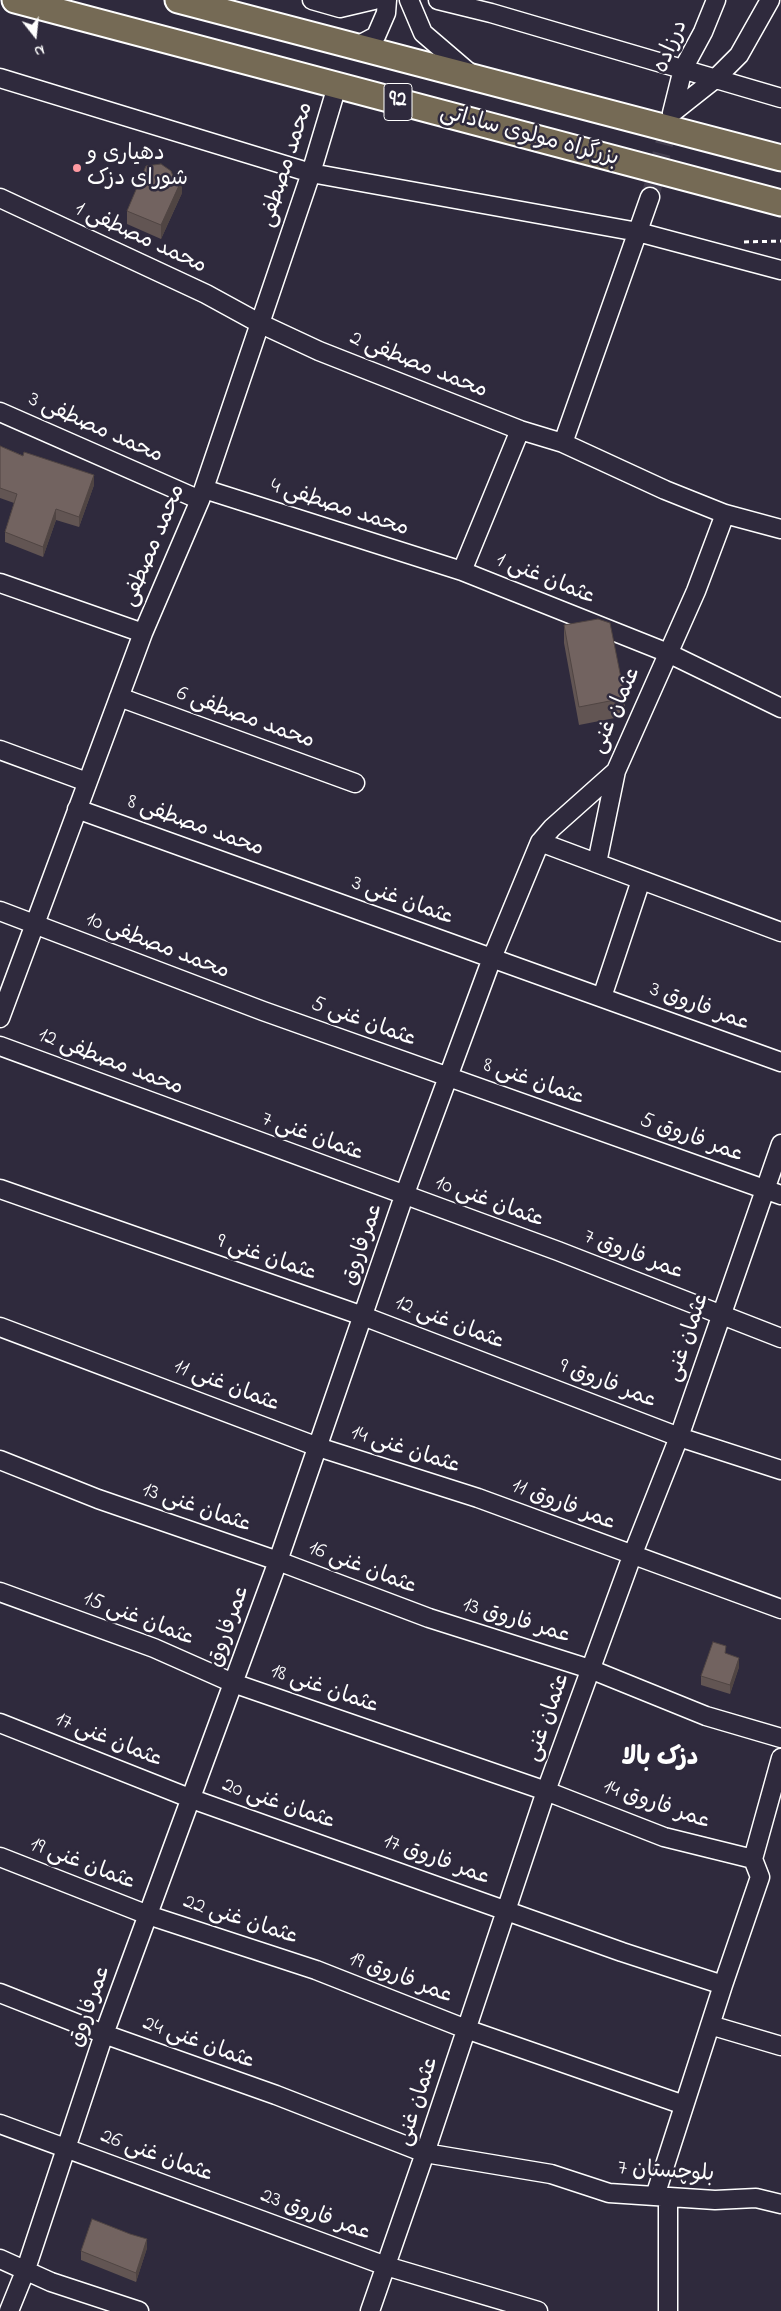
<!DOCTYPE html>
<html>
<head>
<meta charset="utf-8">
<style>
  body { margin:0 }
  #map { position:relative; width:781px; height:2311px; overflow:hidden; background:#2f2a3d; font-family:"Indie Flower",sans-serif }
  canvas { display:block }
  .north { position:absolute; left:10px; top:10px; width:50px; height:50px; -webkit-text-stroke:4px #2f2a3d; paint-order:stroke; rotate:164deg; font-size:14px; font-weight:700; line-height:20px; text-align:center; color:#fff }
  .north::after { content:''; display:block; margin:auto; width:18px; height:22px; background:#fff; clip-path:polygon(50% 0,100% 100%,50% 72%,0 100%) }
</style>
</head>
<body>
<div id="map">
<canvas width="781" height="2311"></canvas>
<div class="north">N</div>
</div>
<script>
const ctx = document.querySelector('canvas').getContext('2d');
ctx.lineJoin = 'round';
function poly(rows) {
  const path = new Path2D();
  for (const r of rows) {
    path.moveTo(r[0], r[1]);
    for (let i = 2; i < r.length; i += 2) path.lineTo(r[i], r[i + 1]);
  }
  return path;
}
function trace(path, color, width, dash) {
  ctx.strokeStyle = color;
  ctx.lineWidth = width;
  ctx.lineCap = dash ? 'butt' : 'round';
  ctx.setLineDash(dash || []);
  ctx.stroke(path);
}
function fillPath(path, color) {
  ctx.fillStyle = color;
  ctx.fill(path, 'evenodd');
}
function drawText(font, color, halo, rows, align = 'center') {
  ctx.font = font + ' "Indie Flower","Playpen Sans Arabic",sans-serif';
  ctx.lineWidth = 5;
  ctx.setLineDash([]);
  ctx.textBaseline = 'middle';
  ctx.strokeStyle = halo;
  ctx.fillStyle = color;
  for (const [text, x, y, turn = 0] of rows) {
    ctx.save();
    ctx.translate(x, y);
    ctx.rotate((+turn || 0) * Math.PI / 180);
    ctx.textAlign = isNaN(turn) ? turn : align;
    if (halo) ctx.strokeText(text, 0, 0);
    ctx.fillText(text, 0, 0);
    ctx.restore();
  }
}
trace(poly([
  [650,197,671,118]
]), '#443f50', 18, [18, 9]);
const minor = poly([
  [312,0,340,8,374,0],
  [409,0,423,33,472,75],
  [438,0,491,13,781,98],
  [357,46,376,36,386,13,387,0],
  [0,78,311,173,638,232,781,270],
  [672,113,715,79,739,55,770,0],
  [672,113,683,69,703,32,716,0],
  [0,198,206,294,259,323,319,351,520,430,563,443,665,490,725,514,781,529],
  [0,412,200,500],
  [563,443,650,197],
  [204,489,462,571,668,653,781,708],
  [462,571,520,430],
  [0,583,143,633],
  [119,697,355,783],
  [0,750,87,782],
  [77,809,781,1062],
  [540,842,781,932],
  [597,863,616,771],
  [0,911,263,1011,781,1195],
  [602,997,641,880],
  [0,1018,143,633,200,500,311,173,337,86],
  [0,1046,558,1251,781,1338],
  [0,1189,363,1316,679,1437,781,1470],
  [0,1327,318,1447,478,1498,781,1609],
  [0,1460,98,1499,278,1561,429,1618,590,1669,706,1716,781,1738],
  [0,1592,154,1648,233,1683,546,1791,664,1837,753,1859],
  [0,1723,192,1799,622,1952,723,1985],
  [0,1857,148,1915,316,1970,466,2029,684,2105],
  [0,1993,104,2034,276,2095,425,2153,551,2174,609,2193,715,2200,756,2198,781,2204],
  [710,2025,781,2046],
  [0,2124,386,2266,538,2311],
  [655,2196,723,1985,760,1877,753,1859,781,1758],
  [0,2259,51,2282,139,2311],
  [9,2311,26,2269,104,2034,278,1561,404,1196,492,958,540,842,552,828,616,771,696,591,725,514],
  [370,2311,425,2153,546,1791,632,1556,679,1437,781,1144],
  [668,2311,668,2197]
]);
const highway = poly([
  [15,0,781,203],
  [178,0,781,158]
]);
trace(minor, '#fff', 21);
trace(highway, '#fff', 29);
trace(poly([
  [744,242,781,241]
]), '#fff', 3, [5, 4]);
trace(minor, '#2f2a3d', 18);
trace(highway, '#756a55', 25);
fillPath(poly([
  [182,193,161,239,127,224,127,211],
  [0,446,94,485,79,527,56,520,43,557,5,542,5,532,14,503,0,498],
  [564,625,625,698,625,716,579,725,564,643],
  [726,1654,739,1667,730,1694,701,1685,701,1676],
  [147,2248,136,2282,81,2260,81,2251]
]), '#625553');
fillPath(poly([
  [182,179,182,193,161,239,161,225],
  [94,475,94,485,79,527,79,517],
  [56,509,56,520,43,557,43,547],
  [739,1658,739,1667,730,1694,730,1685],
  [147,2239,147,2248,136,2282,136,2273]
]), '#504543');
const building = poly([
  [161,164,171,171,173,176,182,179,161,225,127,211,146,166,161,164],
  [0,446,23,456,24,452,94,475,79,517,56,509,43,547,5,532,17,494,0,488,0,446],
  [598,619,610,623,625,698,579,707,564,625,598,619],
  [713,1642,726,1646,725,1653,739,1658,730,1685,701,1676,713,1642],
  [92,2219,130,2234,147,2239,136,2273,81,2251,92,2219]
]);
fillPath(building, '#726360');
trace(building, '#504543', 1);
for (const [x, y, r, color] of [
  [77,168,5,"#ff9aa2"]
]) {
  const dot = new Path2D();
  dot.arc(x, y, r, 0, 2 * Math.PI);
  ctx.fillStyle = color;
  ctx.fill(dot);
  trace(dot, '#2f2a3d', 2);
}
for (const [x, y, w] of [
  [398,102,28]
]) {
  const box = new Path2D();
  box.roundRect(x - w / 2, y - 18.5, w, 37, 4);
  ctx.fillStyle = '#2f2a3d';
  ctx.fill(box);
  trace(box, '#fff', 1);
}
drawText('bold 21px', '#fff', null, [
  ["92",398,102]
]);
drawText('22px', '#fff', '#2f2a3d', [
  ["درزاده",672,47,-67],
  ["بزرگراه مولوی ساداتی",529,137,15],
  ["محمد مصطفی",288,165,-72],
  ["محمد مصطفی 1",140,239,25],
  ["محمد مصطفی 2",418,366,22],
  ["محمد مصطفی 3",95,429,24],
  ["محمد مصطفی 4",339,509,18],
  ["محمد مصطفی",155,546,-67],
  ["عثمان غنی 1",545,580,22],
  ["عثمان غنی",617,711,-66],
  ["محمد مصطفی 6",245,719,20],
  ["محمد مصطفی 8",195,827,20],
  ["عثمان غنی 3",402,902,20],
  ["محمد مصطفی 10",157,947,21],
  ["عمر فاروق 3",699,1008,20],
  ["عثمان غنی 5",363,1023,20],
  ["محمد مصطفی 12",110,1063,21],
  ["عثمان غنی 8",533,1083,19],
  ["عثمان غنی 7",312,1138,20],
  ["عمر فاروق 5",691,1139,20],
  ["عثمان غنی 10",489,1203,20],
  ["عمرفاروق",364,1245,-71],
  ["عمر فاروق 7",633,1256,21],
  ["عثمان غنی 9",266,1259,19],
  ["عثمان غنی 12",449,1324,21],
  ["عثمان غنی",689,1338,-71],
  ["عمر فاروق 9",607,1385,21],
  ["عثمان غنی 11",226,1387,21],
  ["عثمان غنی 14",405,1451,18],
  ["عمر فاروق 11",563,1506,21],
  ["عثمان غنی 13",196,1509,19],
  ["عثمان غنی 16",362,1569,21],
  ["عثمان غنی 15",138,1620,21],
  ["عمر فاروق 13",516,1622,17],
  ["عمرفاروق",230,1627,-70],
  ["عثمان غنی 18",324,1690,19],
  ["عثمان غنی",549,1718,-70],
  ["عثمان غنی 17",108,1741,22],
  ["عثمان غنی 20",278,1805,19],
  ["عمر فاروق 14",656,1806,19],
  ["عمر فاروق 17",436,1861,20],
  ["عثمان غنی 19",82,1865,21],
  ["عثمان غنی 22",240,1921,18],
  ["عمر فاروق 19",400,1979,21],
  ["عمرفاروق",91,2007,-70],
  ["عثمان غنی 24",198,2044,20],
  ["عثمان غنی",419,2102,-72],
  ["عثمان غنی 26",156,2157,20],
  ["بلوچستان 7",666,2173,4],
  ["عمر فاروق 23",315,2216,20]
]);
drawText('22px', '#fff', '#2f2a3d', [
  ["دهیاری و",87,155],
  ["شورای دزک",87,180]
], 'left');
drawText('bold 25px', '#fff', '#2f2a3d', [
  ["دزک بالا",660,1760]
]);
</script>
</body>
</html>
